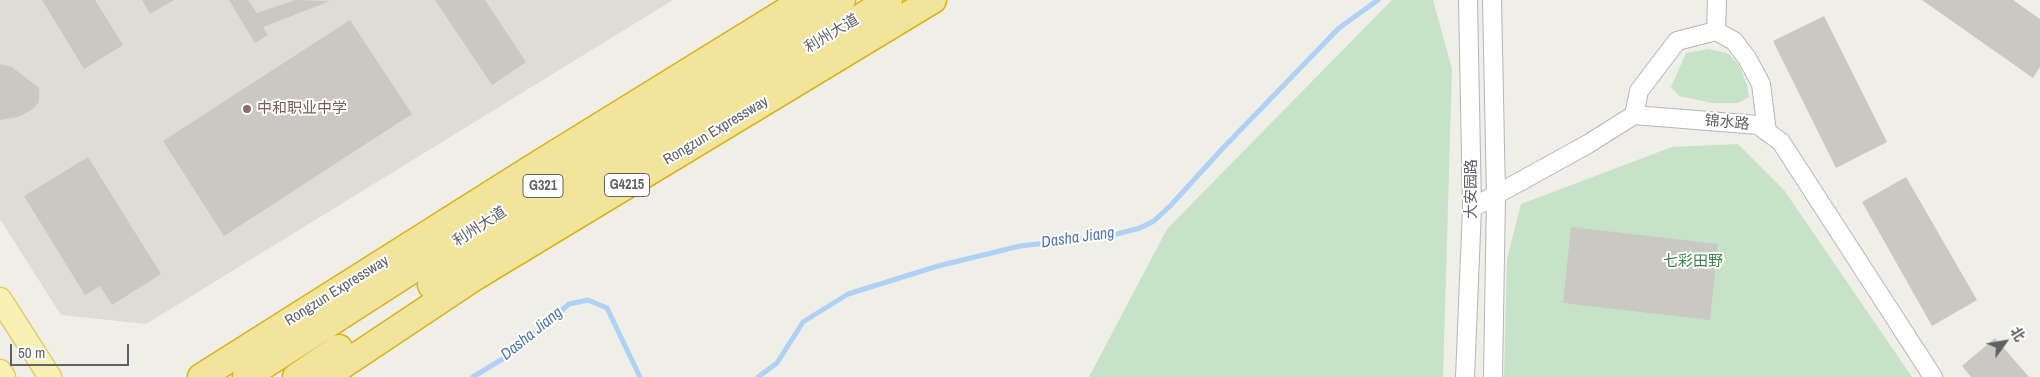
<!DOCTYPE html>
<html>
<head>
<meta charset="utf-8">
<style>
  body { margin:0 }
  #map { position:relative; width:2040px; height:377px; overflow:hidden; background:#efeee7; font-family:"Archivo Narrow","Noto Sans SC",sans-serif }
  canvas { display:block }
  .north { position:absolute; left:1980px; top:317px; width:50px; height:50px; -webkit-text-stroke:4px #fff; paint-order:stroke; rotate:58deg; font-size:14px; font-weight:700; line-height:20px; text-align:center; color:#5e6165 }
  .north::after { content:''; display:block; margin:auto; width:18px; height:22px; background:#5e6165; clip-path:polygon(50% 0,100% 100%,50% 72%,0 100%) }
  .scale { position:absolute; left:10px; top:344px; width:119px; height:22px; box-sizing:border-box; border:2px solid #5e6165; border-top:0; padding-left:6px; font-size:15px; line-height:18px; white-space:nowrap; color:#5e6165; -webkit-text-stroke:4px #fff; paint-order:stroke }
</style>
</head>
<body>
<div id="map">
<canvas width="2040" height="377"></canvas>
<div class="north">北</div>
<div class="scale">50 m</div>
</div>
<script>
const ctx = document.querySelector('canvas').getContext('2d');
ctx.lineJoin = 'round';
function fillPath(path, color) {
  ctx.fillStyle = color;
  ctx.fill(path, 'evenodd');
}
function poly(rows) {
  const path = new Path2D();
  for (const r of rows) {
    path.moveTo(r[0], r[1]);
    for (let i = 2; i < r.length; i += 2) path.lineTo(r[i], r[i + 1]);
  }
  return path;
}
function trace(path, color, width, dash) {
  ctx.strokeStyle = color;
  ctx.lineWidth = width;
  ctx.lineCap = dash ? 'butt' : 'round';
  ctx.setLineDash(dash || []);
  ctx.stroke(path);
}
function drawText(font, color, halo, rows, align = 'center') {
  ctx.font = font + ' "Archivo Narrow","Noto Sans SC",sans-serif';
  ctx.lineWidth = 4;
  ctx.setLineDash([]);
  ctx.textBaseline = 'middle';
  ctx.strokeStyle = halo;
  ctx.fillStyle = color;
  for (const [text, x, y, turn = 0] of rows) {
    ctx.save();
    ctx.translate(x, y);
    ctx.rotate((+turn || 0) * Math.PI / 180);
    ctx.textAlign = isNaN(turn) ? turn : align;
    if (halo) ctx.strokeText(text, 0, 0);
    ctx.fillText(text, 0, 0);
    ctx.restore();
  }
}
fillPath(poly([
  [0,0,673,0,146,324,61,315,0,219]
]), '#deddd5');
fillPath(poly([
  [1392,0,1433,0,1452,69,1443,377,1089,377,1167,229],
  [1709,49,1729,54,1739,65,1747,85,1749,97,1738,103,1712,103,1679,96,1671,87,1686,53],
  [1738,144,1784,190,1912,377,1504,377,1507,259,1521,204,1672,147]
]), '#c6e3c9');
trace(poly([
  [473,377,509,355,569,304,588,300,607,308,640,377],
  [758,377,777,363,803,322,848,294,938,266,1020,246,1109,236,1140,228,1154,221,1171,205,1223,148,1339,28,1378,0]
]), '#afd1f6', 5);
fillPath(poly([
  [42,0,95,0,123,45,84,69],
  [142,0,174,0,150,14],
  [229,0,248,0,257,13,295,0,330,1,263,27,268,35,255,43],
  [435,0,485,0,526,62,492,85],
  [1922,0,2013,0,2040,19,2040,67,2033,78],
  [1824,16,1887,142,1836,168,1773,41],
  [350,20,412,114,224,236,163,141],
  [0,64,12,67,39,88,39,102,33,109,18,117,0,120],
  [88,157,161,274,112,305,100,286,85,295,24,196],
  [1906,177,1977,300,1932,326,1862,202],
  [1571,227,1718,244,1710,320,1563,303],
  [1995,338,2029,377,1971,377,1962,366]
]), '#cac8c3');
const minor = poly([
  [1492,0,1496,195,1493,377],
  [1716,31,1717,0],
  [1634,115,1639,91,1677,41,1716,31,1734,41,1747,58,1761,84,1767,132],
  [1472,208,1588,144,1634,115,1758,125,1781,142,1933,377],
  [1465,377,1472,208,1468,0]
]);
const major = poly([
  [0,299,50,377],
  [0,371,4,377]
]);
const highway = poly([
  [431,285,499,238,889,0],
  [201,377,532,168,804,0],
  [246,377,547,183,842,0],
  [296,377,339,348],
  [325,377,475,277,933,0]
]);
trace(minor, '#b4b6ba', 20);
trace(major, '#e3cc6b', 25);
trace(highway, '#deb118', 29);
trace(minor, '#fff', 18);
trace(major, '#f7f2b4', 22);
trace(highway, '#f2e49a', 26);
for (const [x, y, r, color] of [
  [247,109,5,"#8d6e63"]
]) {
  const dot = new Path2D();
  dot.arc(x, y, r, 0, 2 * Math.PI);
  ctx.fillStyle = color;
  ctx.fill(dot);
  trace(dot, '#fff', 2);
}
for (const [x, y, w] of [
  [627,185,45],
  [543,186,40]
]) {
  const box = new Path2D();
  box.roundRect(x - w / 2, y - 11.5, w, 23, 4);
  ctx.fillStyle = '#fff';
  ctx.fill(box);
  trace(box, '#5e6165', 1);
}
drawText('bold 14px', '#5e6165', null, [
  ["G4215",627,185],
  ["G321",543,186]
]);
drawText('15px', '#5e6165', '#fff', [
  ["利州大道",832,34,-31],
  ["锦水路",1727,123,5],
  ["Rongzun Expressway",716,131,-31],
  ["大安园路",1472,189,-90],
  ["利州大道",480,227,-33],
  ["Rongzun Expressway",337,291,-32]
]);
drawText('15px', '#785e54', '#fff', [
  ["中和职业中学",257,109]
], 'left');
drawText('15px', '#3f8348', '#fff', [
  ["七彩田野",1693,262]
]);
drawText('italic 16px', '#5177b0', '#fff', [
  ["Dasha Jiang",1078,238,-8],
  ["Dasha Jiang",532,334,-39]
]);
</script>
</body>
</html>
